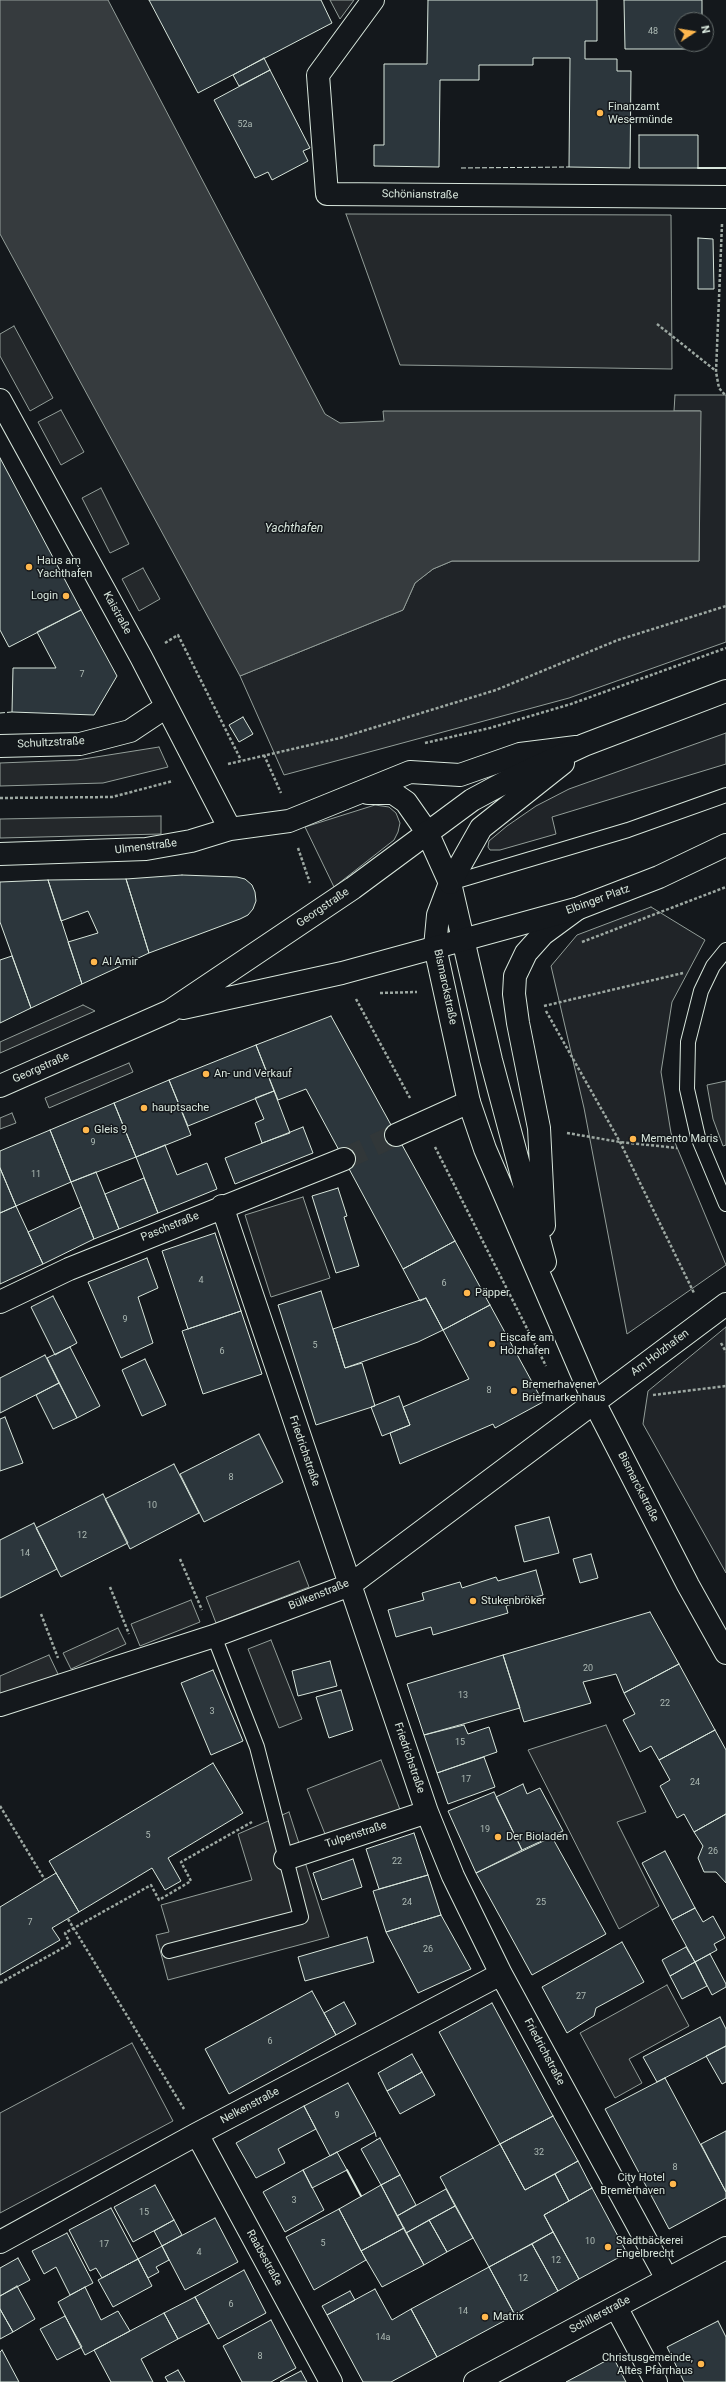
<!DOCTYPE html>
<html>
<head>
<meta charset="utf-8">
<style>
  body { margin:0 }
  #map { position:relative; width:726px; height:2382px; overflow:hidden; background:#14181c; font-family:Roboto,sans-serif }
  canvas { display:block }
  .north { position:absolute; left:674px; top:12px; width:40px; height:40px; box-sizing:border-box; background:#14181c; border:1px solid #626a69; border-radius:50%; rotate:78deg; font-size:11px; font-weight:700; line-height:16px; text-align:center; color:#d8e6dc }
  .north::after { content:''; display:block; margin:auto; width:14px; height:18px; background:#ffb74d; clip-path:polygon(50% 0,100% 100%,50% 72%,0 100%) }
</style>
</head>
<body>
<div id="map">
<canvas width="726" height="2382"></canvas>
<div class="north">N</div>
</div>
<script>
const ctx = document.querySelector('canvas').getContext('2d');
ctx.lineJoin = 'round';
function fillPath(path, color) {
  ctx.fillStyle = color;
  ctx.fill(path, 'evenodd');
}
function poly(rows) {
  const path = new Path2D();
  for (const r of rows) {
    path.moveTo(r[0], r[1]);
    for (let i = 2; i < r.length; i += 2) path.lineTo(r[i], r[i + 1]);
  }
  return path;
}
function trace(path, color, width, dash) {
  ctx.strokeStyle = color;
  ctx.lineWidth = width;
  ctx.lineCap = dash ? 'butt' : 'round';
  ctx.setLineDash(dash || []);
  ctx.stroke(path);
}
function drawText(font, color, halo, rows, align = 'center') {
  ctx.font = font + ' Roboto,sans-serif';
  ctx.lineWidth = 3;
  ctx.setLineDash([]);
  ctx.textBaseline = 'middle';
  ctx.strokeStyle = halo;
  ctx.fillStyle = color;
  for (const [text, x, y, turn = 0] of rows) {
    ctx.save();
    ctx.translate(x, y);
    ctx.rotate((+turn || 0) * Math.PI / 180);
    ctx.textAlign = isNaN(turn) ? turn : align;
    if (halo) ctx.strokeText(text, 0, 0);
    ctx.fillText(text, 0, 0);
    ctx.restore();
  }
}
const green = poly([
  [675,395,726,395,726,642,569,698,284,775,240,676,403,610,415,583,433,569,452,561,699,561,700,411,674,411,675,395],
  [726,733,726,764,552,817,556,834,500,850,490,850,488,847,489,841,507,826,536,806,569,789,726,733],
  [375,805,389,807,396,813,400,823,398,832,394,840,334,887,305,827,375,805],
  [651,907,705,940,672,1002,661,1072,671,1133,726,1265,627,1334,584,1108,551,966,577,935,651,907],
  [726,1327,726,1573,643,1424,648,1391,726,1327],
  [132,2043,173,2121,0,2213,0,2113,132,2043]
]);
fillPath(green, '#202428');
trace(green, '#939e99', 1);
const parking = poly([
  [330,0,354,0,340,19,330,0],
  [346,214,671,215,672,369,400,365,346,214],
  [14,326,53,398,30,411,0,356,0,334,14,326],
  [61,410,84,452,61,465,38,422,61,410],
  [101,488,129,544,110,553,82,498,101,488],
  [143,568,160,599,139,611,122,579,143,568],
  [159,747,168,767,103,783,0,786,0,763,77,760,159,747],
  [161,816,161,834,0,838,0,819,161,816],
  [83,1005,95,1011,0,1053,0,1042,83,1005],
  [129,1063,133,1072,49,1108,45,1098,129,1063],
  [726,1081,726,1145,723,1146,713,1119,707,1085,726,1081],
  [12,1113,16,1123,0,1129,0,1118,12,1113],
  [303,1197,330,1278,271,1297,245,1215,303,1197],
  [299,1561,309,1587,216,1623,206,1597,299,1561],
  [191,1600,200,1622,140,1646,131,1624,191,1600],
  [118,1628,126,1644,71,1669,63,1653,118,1628],
  [271,1640,302,1719,279,1728,248,1649,271,1640],
  [49,1655,58,1674,0,1699,0,1676,49,1655],
  [606,1725,646,1812,617,1822,659,1906,619,1929,528,1750,606,1725],
  [381,1760,404,1820,329,1844,307,1789,381,1760],
  [289,1812,329,1937,168,1980,156,1935,169,1932,161,1905,252,1880,238,1834,289,1812],
  [667,1985,689,2026,629,2059,642,2083,615,2098,580,2033,667,1985]
]);
fillPath(parking, '#24282b');
trace(parking, '#939e99', 1);
const water = poly([
  [0,0,108,0,325,414,340,423,384,421,383,411,701,411,699,561,452,561,433,569,415,583,403,610,240,676,0,234,0,0]
]);
fillPath(water, '#363b3e');
trace(water, '#939e99', 1);
const building = poly([
  [149,0,321,0,332,23,198,93,149,0],
  [428,0,597,0,597,41,585,41,585,59,617,59,617,71,631,71,630,168,569,167,570,58,533,58,533,65,479,65,479,80,440,80,439,167,374,166,374,145,384,145,384,64,427,64,428,0],
  [624,0,702,0,702,20,682,20,682,44,702,44,702,49,625,49,624,0],
  [264,58,270,70,239,86,233,75,264,58],
  [270,70,310,148,303,151,308,161,272,180,268,172,255,178,214,100,270,70],
  [639,135,698,135,698,168,639,168,639,135],
  [698,238,713,239,714,289,698,289,698,238],
  [0,458,81,610,9,647,0,630,0,458],
  [81,610,117,676,94,715,12,712,13,668,56,668,37,632,81,610],
  [243,717,253,734,239,742,229,725,243,717],
  [182,875,237,877,245,879,252,885,255,892,256,901,253,909,248,915,240,919,149,953,126,879,182,875],
  [126,879,149,953,82,984,68,942,98,933,88,911,61,921,48,880,126,879],
  [48,880,82,984,31,1008,0,922,0,882,48,880],
  [12,956,31,1008,0,1023,0,960,12,956],
  [331,1016,455,1241,403,1269,306,1089,278,1100,256,1045,331,1016],
  [256,1045,274,1091,188,1126,169,1080,256,1045],
  [169,1080,191,1135,136,1157,114,1103,169,1080],
  [274,1091,290,1133,262,1143,255,1123,264,1119,255,1098,274,1091],
  [114,1103,136,1157,71,1182,50,1130,114,1103],
  [303,1127,313,1153,235,1184,225,1158,303,1127],
  [50,1130,71,1182,16,1206,0,1168,0,1151,50,1130],
  [165,1145,177,1175,207,1163,217,1189,158,1213,136,1157,165,1145],
  [0,1168,16,1206,0,1213,0,1168],
  [96,1172,119,1229,94,1239,71,1182,96,1172],
  [144,1178,158,1213,119,1229,105,1194,144,1178],
  [338,1188,347,1216,344,1217,359,1266,336,1273,312,1196,338,1188],
  [16,1206,43,1264,0,1284,0,1213,16,1206],
  [81,1207,94,1239,43,1264,28,1232,81,1207],
  [215,1233,241,1311,188,1329,162,1251,215,1233],
  [455,1241,490,1305,443,1330,426,1298,420,1301,403,1269,455,1241],
  [147,1258,158,1288,138,1297,153,1343,121,1358,88,1282,147,1258],
  [321,1291,345,1368,362,1363,375,1406,316,1425,278,1305,321,1291],
  [53,1296,77,1343,55,1355,31,1307,53,1296],
  [426,1298,443,1330,418,1342,345,1368,333,1329,426,1298],
  [490,1305,543,1402,495,1428,493,1424,400,1464,390,1433,410,1425,403,1407,469,1379,443,1330,490,1305],
  [241,1311,262,1374,203,1394,182,1331,241,1311],
  [70,1347,100,1406,77,1418,47,1358,70,1347],
  [45,1355,59,1383,0,1413,0,1378,45,1355],
  [145,1359,166,1405,142,1416,122,1370,145,1359],
  [59,1383,77,1418,53,1429,36,1395,59,1383],
  [399,1396,410,1425,382,1436,371,1407,399,1396],
  [5,1417,23,1463,0,1471,0,1419,5,1417],
  [259,1434,283,1482,204,1522,180,1474,259,1434],
  [174,1464,199,1513,130,1549,105,1499,174,1464],
  [103,1494,128,1543,61,1577,36,1528,103,1494],
  [549,1517,559,1553,524,1562,515,1526,549,1517],
  [34,1523,57,1569,0,1598,0,1540,34,1523],
  [591,1554,598,1578,580,1583,573,1559,591,1554],
  [536,1570,543,1595,506,1606,508,1613,433,1635,431,1627,396,1637,388,1610,424,1600,422,1593,460,1582,462,1588,496,1577,498,1581,536,1570],
  [650,1612,679,1664,624,1693,616,1674,583,1682,591,1703,524,1722,503,1655,650,1612],
  [503,1655,520,1708,424,1735,407,1684,503,1655],
  [330,1661,337,1686,298,1696,292,1671,330,1661],
  [679,1664,715,1730,659,1760,651,1746,640,1752,623,1720,635,1714,624,1693,679,1664],
  [213,1670,243,1741,211,1755,181,1683,213,1670],
  [341,1690,353,1730,329,1738,316,1697,341,1690],
  [464,1725,468,1734,489,1727,497,1752,437,1773,424,1735,464,1725],
  [715,1730,726,1750,726,1814,694,1832,684,1814,677,1818,660,1786,670,1780,659,1760,715,1730],
  [484,1757,495,1787,448,1804,437,1773,484,1757],
  [213,1763,243,1813,168,1858,181,1881,165,1890,152,1868,79,1912,49,1861,213,1763],
  [523,1784,527,1794,540,1788,563,1831,522,1850,496,1797,523,1784],
  [494,1792,522,1850,476,1873,448,1811,494,1792],
  [726,1814,726,1883,716,1872,704,1872,698,1858,703,1846,694,1832,726,1814],
  [414,1833,428,1875,379,1889,366,1849,414,1833],
  [552,1837,606,1934,532,1975,476,1873,552,1837],
  [665,1851,695,1908,672,1920,642,1863,665,1851],
  [353,1859,362,1887,322,1900,313,1873,353,1859],
  [56,1873,79,1912,52,1928,60,1940,0,1975,0,1907,56,1873],
  [428,1875,441,1915,386,1932,373,1891,428,1875],
  [695,1908,703,1922,713,1916,725,1938,714,1944,717,1950,695,1962,672,1920,695,1908],
  [441,1915,471,1969,418,1993,386,1932,441,1915],
  [367,1937,374,1962,305,1981,298,1957,367,1937],
  [622,1942,644,1982,596,2008,594,2016,567,2033,542,1987,622,1942],
  [686,1947,695,1962,670,1976,662,1960,686,1947],
  [710,1954,726,1984,726,1987,712,1995,695,1962,710,1954],
  [695,1962,707,1986,682,1999,670,1976,695,1962],
  [312,1991,336,2035,229,2094,205,2049,312,1991],
  [344,2002,356,2024,336,2035,324,2013,344,2002],
  [492,2003,553,2116,500,2144,439,2032,492,2003],
  [720,2017,726,2029,726,2046,657,2082,643,2057,720,2017],
  [726,2046,726,2082,722,2084,706,2056,726,2046],
  [412,2054,422,2072,387,2091,378,2073,412,2054],
  [422,2072,435,2095,400,2114,387,2091,422,2072],
  [665,2078,726,2192,726,2198,669,2229,605,2109,665,2078],
  [348,2083,375,2132,330,2156,304,2106,348,2083],
  [304,2106,316,2129,278,2149,285,2163,256,2178,236,2143,304,2106],
  [553,2116,578,2161,525,2190,500,2144,553,2116],
  [726,2131,726,2192,701,2144,726,2131],
  [380,2138,400,2175,381,2185,361,2149,380,2138],
  [500,2144,525,2190,555,2174,569,2201,544,2215,553,2232,489,2267,440,2177,500,2144],
  [337,2152,347,2170,312,2188,303,2170,337,2152],
  [578,2161,592,2188,569,2201,555,2174,578,2161],
  [303,2170,324,2210,285,2232,263,2192,303,2170],
  [400,2175,416,2205,397,2216,381,2185,400,2175],
  [155,2185,174,2220,133,2242,114,2207,155,2185],
  [381,2185,404,2228,361,2251,339,2209,381,2185],
  [592,2188,627,2253,579,2279,544,2215,592,2188],
  [446,2189,455,2206,406,2233,397,2216,446,2189],
  [455,2206,473,2238,447,2252,429,2220,455,2206],
  [111,2208,138,2259,102,2278,96,2268,90,2271,69,2230,111,2208],
  [339,2209,366,2260,314,2290,286,2237,339,2209],
  [215,2218,238,2262,185,2290,162,2246,215,2218],
  [174,2220,182,2235,162,2246,154,2231,174,2220],
  [429,2220,447,2252,424,2265,406,2233,429,2220],
  [404,2228,424,2265,382,2287,361,2251,404,2228],
  [553,2232,579,2279,558,2291,532,2244,553,2232],
  [67,2233,93,2283,70,2295,56,2267,44,2274,32,2251,67,2233],
  [532,2244,558,2291,515,2315,489,2267,532,2244],
  [162,2246,169,2260,156,2267,159,2272,148,2278,138,2259,162,2246],
  [18,2258,30,2280,0,2296,0,2268,18,2258],
  [138,2259,152,2286,113,2307,98,2280,138,2259],
  [489,2267,515,2315,437,2357,411,2309,489,2267],
  [244,2270,266,2313,218,2339,195,2297,244,2270],
  [17,2286,35,2319,13,2332,0,2309,0,2296,17,2286],
  [85,2287,101,2320,118,2311,130,2331,85,2355,58,2302,85,2287],
  [375,2289,392,2320,411,2309,437,2357,391,2382,363,2382,327,2315,375,2289],
  [350,2291,355,2300,327,2315,322,2306,350,2291],
  [195,2297,209,2323,178,2339,164,2313,195,2297],
  [0,2309,13,2332,0,2339,0,2309],
  [164,2313,178,2339,141,2359,153,2382,111,2382,94,2350,164,2313],
  [65,2316,82,2347,57,2360,40,2329,65,2316],
  [271,2320,296,2368,271,2382,242,2382,223,2346,271,2320],
  [718,2321,726,2337,726,2382,684,2382,667,2347,718,2321],
  [2,2350,19,2382,0,2382,0,2352,2,2350],
  [613,2357,626,2382,566,2382,585,2372,613,2357],
  [178,2370,185,2382,168,2382,165,2377,178,2370],
  [301,2371,307,2382,280,2382,301,2371]
]);
fillPath(building, '#2c363c');
trace(building, '#d8e6dc', 1);
trace(poly([
  [344,1159,396,1135]
]), '#313739', 22, [22, 11]);
const service = poly([
  [450,883,628,830,726,795],
  [726,950,713,966,701,991,688,1042,687,1089,698,1137,726,1204],
  [169,1951,301,1917,257,1747,214,1636]
]);
const minor = poly([
  [373,0,318,75,327,194,726,197],
  [0,400,141,657,230,829],
  [0,746,80,744,130,731,166,707],
  [368,793,393,793,406,802,427,832],
  [0,854,146,849,191,841,230,829,289,821,410,772,460,775,520,754,576,747],
  [396,1135,469,1102],
  [222,1206,427,1812,453,1876,501,1974,667,2279],
  [0,1302,69,1269,344,1159],
  [0,1705,214,1636,350,1585,726,1304],
  [285,1859,427,1812],
  [197,2134,331,2382],
  [0,2242,197,2134,501,1974],
  [616,2307,656,2382]
]);
const tertiary = poly([
  [450,883,438,915,435,947,469,1102,485,1149,594,1402,688,1585,726,1653],
  [450,883,491,1060,545,1262],
  [544,1226,539,1128,518,1023,514,994,515,976,526,953,543,934,577,909],
  [475,2382,726,2248]
]);
const primary = poly([
  [427,832,450,883],
  [450,883,481,828,563,763],
  [183,1008,342,973,579,908,659,877,726,845],
  [0,1086,170,1011,353,888,472,800,513,778,584,745,726,691]
]);
trace(service, '#d8e6dc', 16);
trace(minor, '#d8e6dc', 24);
trace(tertiary, '#d8e6dc', 24);
trace(primary, '#d8e6dc', 24);
trace(poly([
  [722,224,716,372,719,388,726,396],
  [657,324,716,371],
  [165,643,178,635,241,760],
  [425,743,490,728,571,704,726,648],
  [264,755,281,793],
  [228,764,340,738,496,690,618,640,726,606],
  [0,798,112,797,173,781],
  [298,848,310,883],
  [582,942,726,887],
  [380,993,417,992],
  [356,999,410,1098],
  [544,1006,683,973],
  [546,1011,620,1142,694,1293],
  [567,1133,620,1142,677,1148],
  [435,1147,546,1366],
  [721,1343,726,1352],
  [653,1395,726,1386],
  [180,1559,202,1610],
  [110,1587,129,1634],
  [41,1614,58,1658],
  [0,1806,45,1880],
  [68,1919,184,2109],
  [0,1983,70,1944,65,1933,151,1885,159,1900,191,1881,181,1862,252,1822]
]), '#9da8a2', 2.5, [3, 2]);
trace(service, '#14181c', 14);
trace(minor, '#14181c', 22);
trace(tertiary, '#14181c', 22);
trace(primary, '#14181c', 22);
trace(poly([
  [461,168,569,167],
  [0,713,12,712],
  [375,2132,377,2140]
]), '#d8e6dc', 1, [5, 2]);
trace(poly([
  [698,168,726,168],
  [347,2170,361,2196]
]), '#d8e6dc', 2);
for (const [x, y, r, color] of [
  [600,113,4,"#ffb74d"],
  [29,567,4,"#ffb74d"],
  [66,596,4,"#ffb74d"],
  [94,962,4,"#ffb74d"],
  [206,1074,4,"#ffb74d"],
  [144,1108,4,"#ffb74d"],
  [86,1130,4,"#ffb74d"],
  [633,1139,4,"#ffb74d"],
  [467,1293,4,"#ffb74d"],
  [492,1344,4,"#ffb74d"],
  [514,1391,4,"#ffb74d"],
  [473,1601,4,"#ffb74d"],
  [498,1837,4,"#ffb74d"],
  [673,2184,4,"#ffb74d"],
  [608,2247,4,"#ffb74d"],
  [485,2317,4,"#ffb74d"],
  [701,2364,4,"#ffb74d"]
]) {
  const dot = new Path2D();
  dot.arc(x, y, r, 0, 2 * Math.PI);
  ctx.fillStyle = color;
  ctx.fill(dot);
  trace(dot, '#14181c', 1.5);
}
drawText('9px', '#adbab4', null, [
  ["48",653,32],
  ["52a",245,125],
  ["7",82,675],
  ["9",93,1143],
  ["11",36,1175],
  ["4",201,1281],
  ["6",444,1284],
  ["9",125,1320],
  ["5",315,1346],
  ["6",222,1352],
  ["8",489,1391],
  ["8",231,1478],
  ["10",152,1506],
  ["12",82,1536],
  ["14",25,1554],
  ["20",588,1669],
  ["13",463,1696],
  ["22",665,1704],
  ["3",212,1712],
  ["15",460,1743],
  ["17",466,1780],
  ["24",695,1783],
  ["19",485,1830],
  ["5",148,1836],
  ["26",713,1852],
  ["22",397,1862],
  ["24",407,1903],
  ["25",541,1903],
  ["7",30,1923],
  ["26",428,1950],
  ["27",581,1997],
  ["6",270,2042],
  ["9",337,2116],
  ["32",539,2153],
  ["8",675,2168],
  ["3",294,2201],
  ["15",144,2213],
  ["10",590,2242],
  ["5",323,2244],
  ["17",104,2245],
  ["4",199,2253],
  ["12",556,2261],
  ["12",523,2279],
  ["6",231,2305],
  ["14",463,2312],
  ["14a",383,2338],
  ["8",260,2357]
]);
drawText('11px', '#d8e6dc', '#14181c', [
  ["Finanzamt",608,107],
  ["Wesermünde",608,120],
  ["Haus am",37,561],
  ["Yachthafen",37,574],
  ["Login",58,596,"right"],
  ["Al Amir",102,962],
  ["An- und Verkauf",214,1074],
  ["hauptsache",152,1108],
  ["Gleis 9",94,1130],
  ["Memento Maris",641,1139],
  ["Päpper",475,1293],
  ["Eiscafe am",500,1338],
  ["Holzhafen",500,1351],
  ["Bremerhavener",522,1385],
  ["Briefmarkenhaus",522,1398],
  ["Stukenbröker",481,1601],
  ["Der Bioladen",506,1837],
  ["City Hotel",665,2178,"right"],
  ["Bremerhaven",665,2191,"right"],
  ["Stadtbäckerei",616,2241],
  ["Engelbrecht",616,2254],
  ["Matrix",493,2317],
  ["Christusgemeinde,",693,2358,"right"],
  ["Altes Pfarrhaus",693,2371,"right"]
], 'left');
drawText('11px', '#d8e6dc', '#14181c', [
  ["Schönianstraße",420,195,1],
  ["Kaistraße",117,613,61],
  ["Schultzstraße",51,743,-3],
  ["Ulmenstraße",146,847,-7],
  ["Elbinger Platz",598,900,-20],
  ["Georgstraße",323,908,-34],
  ["Bismarckstraße",445,987,78],
  ["Georgstraße",41,1068,-24],
  ["Paschstraße",170,1227,-22],
  ["Am Holzhafen",660,1353,-37],
  ["Friedrichstraße",304,1451,71],
  ["Bismarckstraße",638,1487,63],
  ["Bülkenstraße",319,1595,-22],
  ["Friedrichstraße",409,1758,71],
  ["Tulpenstraße",356,1835,-18],
  ["Friedrichstraße",544,2052,62],
  ["Nelkenstraße",250,2106,-28],
  ["Raabestraße",264,2258,61],
  ["Schillerstraße",600,2315,-28]
]);
drawText('italic 12px', '#d8e6dc', '#14181c', [
  ["Yachthafen",294,529]
]);
</script>
</body>
</html>
